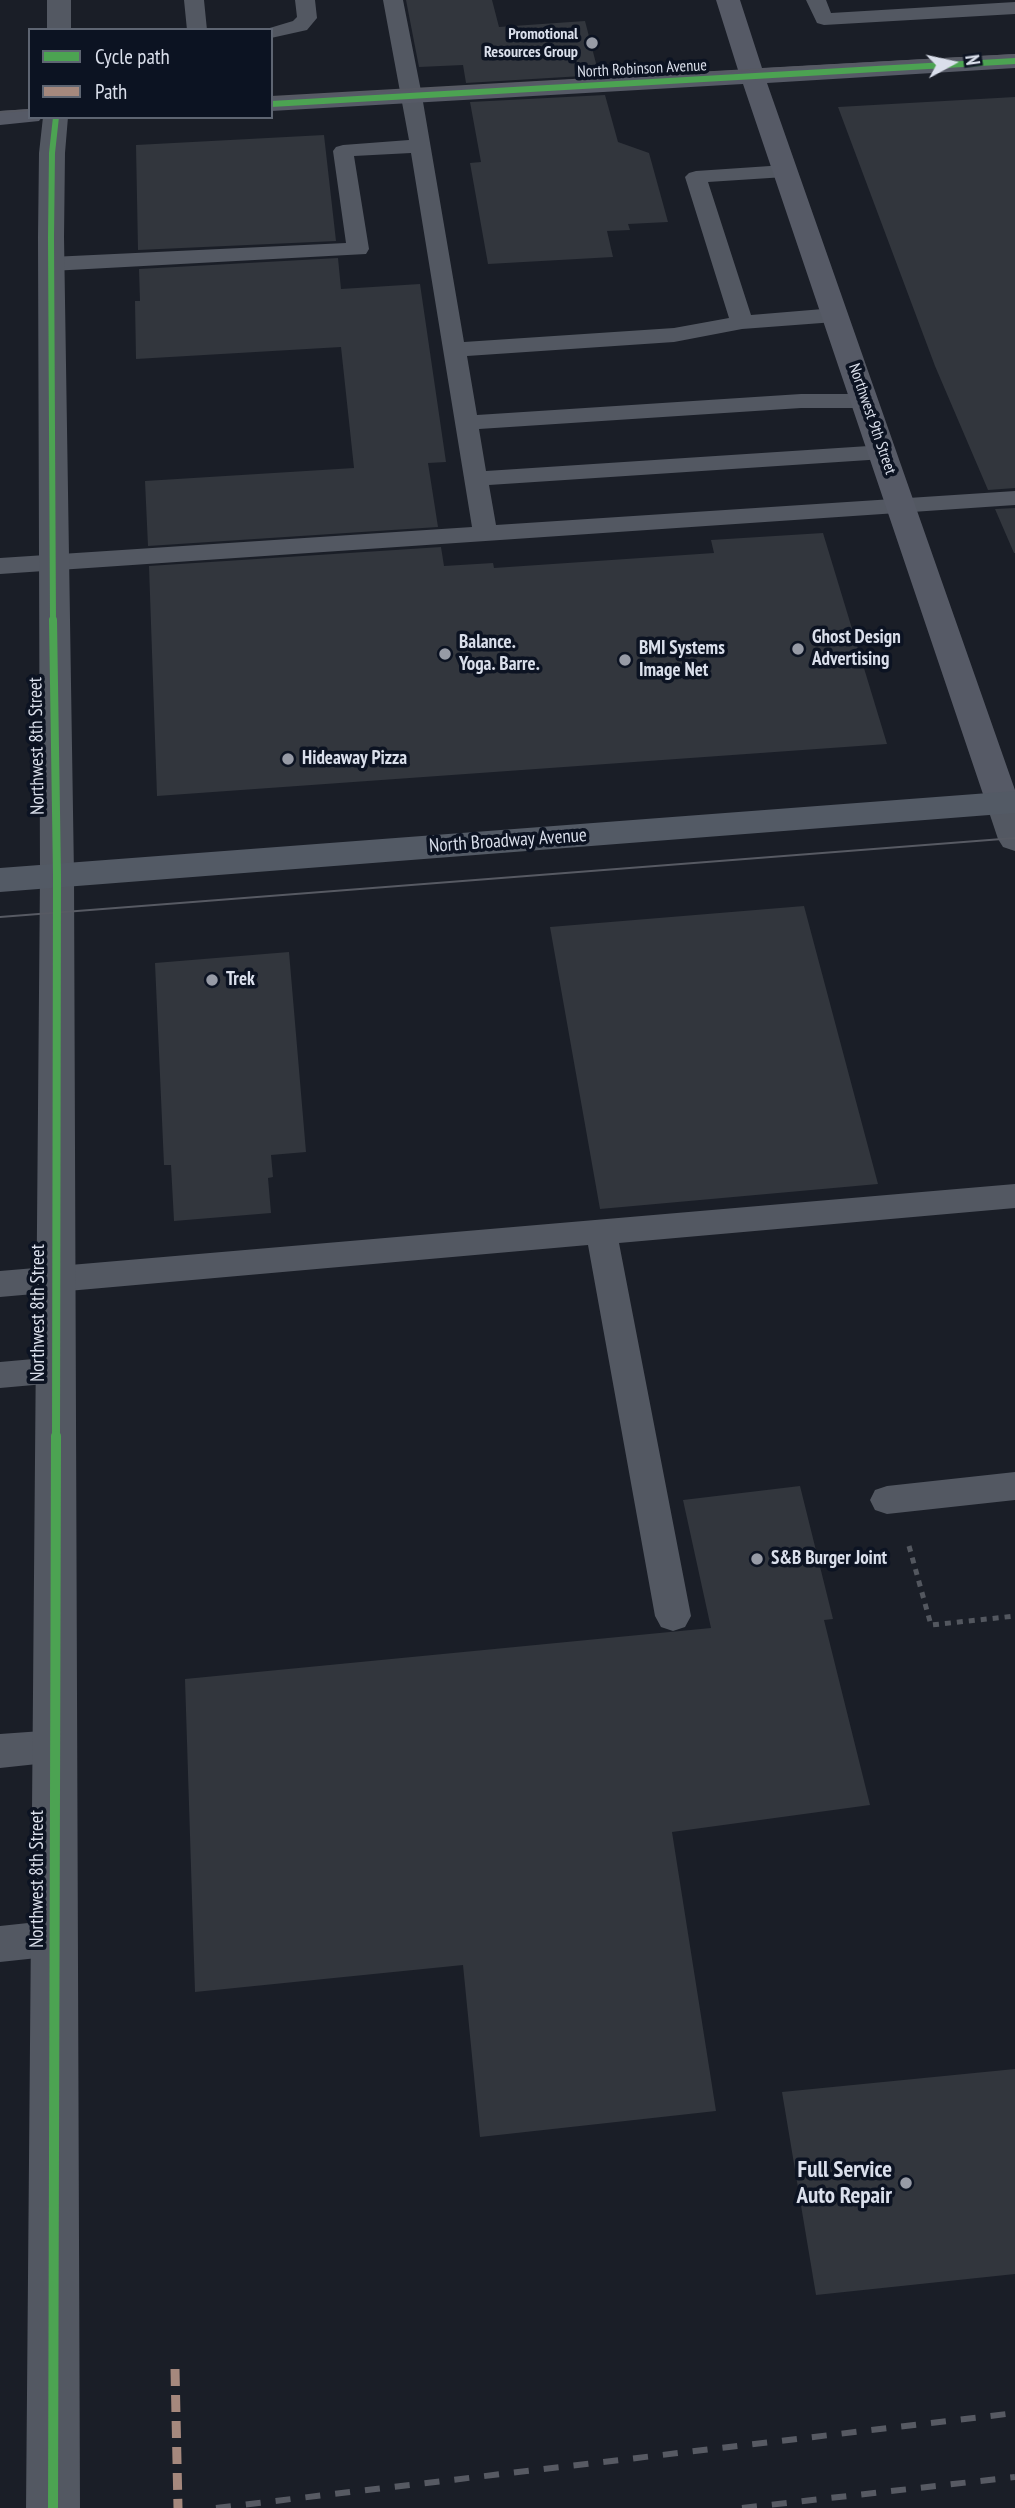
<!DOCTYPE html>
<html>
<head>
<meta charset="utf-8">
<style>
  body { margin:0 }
  #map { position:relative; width:1015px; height:2508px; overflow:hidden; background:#1a1e27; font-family:"PT Sans Narrow",sans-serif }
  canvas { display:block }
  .legend { position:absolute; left:28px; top:28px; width:245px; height:91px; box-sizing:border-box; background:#0c1322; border:2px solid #5e6572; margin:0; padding:9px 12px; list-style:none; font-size:21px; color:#dadfeb }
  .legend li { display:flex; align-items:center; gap:14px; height:35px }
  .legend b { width:35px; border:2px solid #5e6572 }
  .north { position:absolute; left:917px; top:28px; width:70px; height:70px; -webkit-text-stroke:5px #0c1322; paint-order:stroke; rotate:82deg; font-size:19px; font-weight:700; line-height:28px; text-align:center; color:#dadfeb }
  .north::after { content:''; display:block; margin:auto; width:24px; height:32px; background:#dadfeb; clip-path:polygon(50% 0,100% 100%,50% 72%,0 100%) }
</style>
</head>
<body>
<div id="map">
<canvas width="1015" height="2508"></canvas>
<ul class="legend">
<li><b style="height:9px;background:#4ca352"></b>Cycle path</li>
<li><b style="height:9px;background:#a5887d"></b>Path</li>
</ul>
<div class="north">N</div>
</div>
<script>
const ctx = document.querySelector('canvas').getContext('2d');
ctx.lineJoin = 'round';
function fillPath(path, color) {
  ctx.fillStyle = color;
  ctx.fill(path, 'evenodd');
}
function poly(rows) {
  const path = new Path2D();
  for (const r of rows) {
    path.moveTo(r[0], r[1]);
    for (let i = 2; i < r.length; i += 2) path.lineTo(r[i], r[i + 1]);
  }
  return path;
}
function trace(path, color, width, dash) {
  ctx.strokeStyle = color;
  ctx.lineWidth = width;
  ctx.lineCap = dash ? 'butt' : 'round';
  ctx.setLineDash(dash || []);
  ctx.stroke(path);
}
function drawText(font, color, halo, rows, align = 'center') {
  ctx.font = font + ' "PT Sans Narrow",sans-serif';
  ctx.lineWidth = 7;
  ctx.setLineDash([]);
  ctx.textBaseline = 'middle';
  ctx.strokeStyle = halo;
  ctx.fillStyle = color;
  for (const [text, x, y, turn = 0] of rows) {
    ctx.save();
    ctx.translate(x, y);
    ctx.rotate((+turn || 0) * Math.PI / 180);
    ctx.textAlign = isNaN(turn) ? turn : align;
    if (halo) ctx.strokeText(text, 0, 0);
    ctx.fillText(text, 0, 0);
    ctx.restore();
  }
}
fillPath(poly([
  [406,0,492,0,499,27,585,21,599,75,466,83,463,65,419,67],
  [605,95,618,142,649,153,668,222,628,224,630,230,607,231,613,257,488,264,470,163,481,162,470,102],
  [1015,97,1015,488,988,490,935,366,838,107],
  [324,135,336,241,138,250,136,145],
  [338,258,341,289,420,284,446,462,428,463,438,527,148,546,145,481,354,468,341,347,136,359,135,301,140,301,139,269],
  [1015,508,1015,553,1014,553,995,509],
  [823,533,887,744,157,796,149,566,441,547,444,566,493,563,494,568,714,553,711,540],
  [804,906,878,1184,600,1209,550,927],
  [289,952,306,1152,271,1155,273,1177,268,1178,271,1213,174,1221,171,1165,164,1165,155,963],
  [800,1486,833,1619,824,1620,870,1805,672,1832,716,2111,480,2137,463,1965,195,1992,185,1679,711,1628,683,1500],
  [1015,2069,1015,2274,816,2295,782,2092]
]), '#32363d');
trace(poly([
  [909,1546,931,1625,1015,1616]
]), '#53575f', 5, [6, 6]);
fillPath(poly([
  [184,0,204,0,207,30,187,30,184,0],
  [295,0,315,0,317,18,307,30,271,38,271,30,263,30,293,21,297,17,295,0],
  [383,0,403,0,422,96,464,342,674,328,729,318,685,177,689,173,696,171,785,165,792,167,795,171,792,175,785,177,708,182,751,315,835,308,843,310,846,315,843,320,835,322,742,329,674,342,467,356,477,415,801,394,866,394,874,396,878,401,874,406,866,408,801,408,479,429,486,471,884,445,892,447,896,452,892,457,884,459,489,485,496,525,1015,491,1015,505,0,574,0,558,472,527,411,153,354,156,369,249,366,254,51,271,43,269,40,264,43,259,51,257,346,243,333,151,336,147,343,145,409,140,383,0],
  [806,0,826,0,831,13,1015,2,1015,14,824,25,817,23,806,0],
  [1015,1184,1015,1208,619,1243,691,1616,685,1627,673,1631,661,1627,655,1616,588,1245,0,1297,0,1271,1015,1184],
  [56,1357,68,1361,72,1370,68,1379,56,1383,0,1388,0,1362,56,1357],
  [1015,1472,1015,1500,887,1514,875,1510,870,1500,875,1490,887,1486,1015,1472],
  [56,1730,69,1734,74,1746,69,1758,56,1762,0,1768,0,1734,56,1730],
  [56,1920,69,1925,75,1938,69,1951,56,1956,0,1962,0,1926,56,1920]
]), '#535862');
fillPath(poly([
  [47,0,71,0,71,30,47,30,47,0],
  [43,117,68,117,65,153,64,237,74,875,80,2508,26,2508,40,875,38,237,39,153,43,117],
  [1003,792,1015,796,1015,851,1003,847,998,839,986,803,991,795,1003,792]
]), '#535862');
fillPath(poly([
  [716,0,740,0,762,68,1015,54,1015,68,767,83,1015,790,1015,811,1003,814,991,811,986,803,743,84,271,111,271,97,738,70,716,0],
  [30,109,30,117,42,117,39,121,0,125,0,111,30,109]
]), '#565a66');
fillPath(poly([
  [1015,791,1015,813,0,892,0,868,1015,791]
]), '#535a65');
trace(poly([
  [271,97,1015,55],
  [0,112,30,110],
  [0,917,1015,838]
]), '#575a63', 2);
trace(poly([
  [216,2508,1015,2413],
  [742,2508,1015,2477]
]), '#575a63', 6, [15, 15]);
trace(poly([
  [175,2369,178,2508]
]), '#a5887d', 9, [17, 9]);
trace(poly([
  [271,104,1015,61],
  [53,622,51,237,52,153,56,117]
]), '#4ca352', 6);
trace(poly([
  [53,620,57,875,56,1437]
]), '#4ca352', 8);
trace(poly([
  [53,2508,56,1436]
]), '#4ca352', 10);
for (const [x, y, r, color] of [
  [592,43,7,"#979ba6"],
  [798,649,7,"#979ba6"],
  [445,654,7,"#979ba6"],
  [625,660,7,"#979ba6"],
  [288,759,7,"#979ba6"],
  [212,980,7,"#979ba6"],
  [757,1559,7,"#979ba6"],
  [906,2183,7,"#979ba6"]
]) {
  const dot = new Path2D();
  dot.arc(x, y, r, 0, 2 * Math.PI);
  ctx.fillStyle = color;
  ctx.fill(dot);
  trace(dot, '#0c1322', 2.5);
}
drawText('bold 16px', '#dadfeb', '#0c1322', [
  ["Promotional",578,34],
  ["Resources Group",578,52]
], 'right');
drawText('16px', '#dadfeb', '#0c1322', [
  ["North Robinson Avenue",642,69,-3],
  ["Northwest 9th Street",872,419,71]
]);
drawText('bold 19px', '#dadfeb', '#0c1322', [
  ["Ghost Design",812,638],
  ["Advertising",812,660],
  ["Balance.",459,643],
  ["Yoga. Barre.",459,665],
  ["BMI Systems",639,649],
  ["Image Net",639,671],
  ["Hideaway Pizza",302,759],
  ["Trek",226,980],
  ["S&B Burger Joint",771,1559]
], 'left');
drawText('19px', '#dadfeb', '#0c1322', [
  ["Northwest 8th Street",37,746,-91],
  ["North Broadway Avenue",508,841,-4],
  ["Northwest 8th Street",39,1313,-90],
  ["Northwest 8th Street",38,1879,-90]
]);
drawText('bold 23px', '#dadfeb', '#0c1322', [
  ["Full Service",892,2170],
  ["Auto Repair",892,2196]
], 'right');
</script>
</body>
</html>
